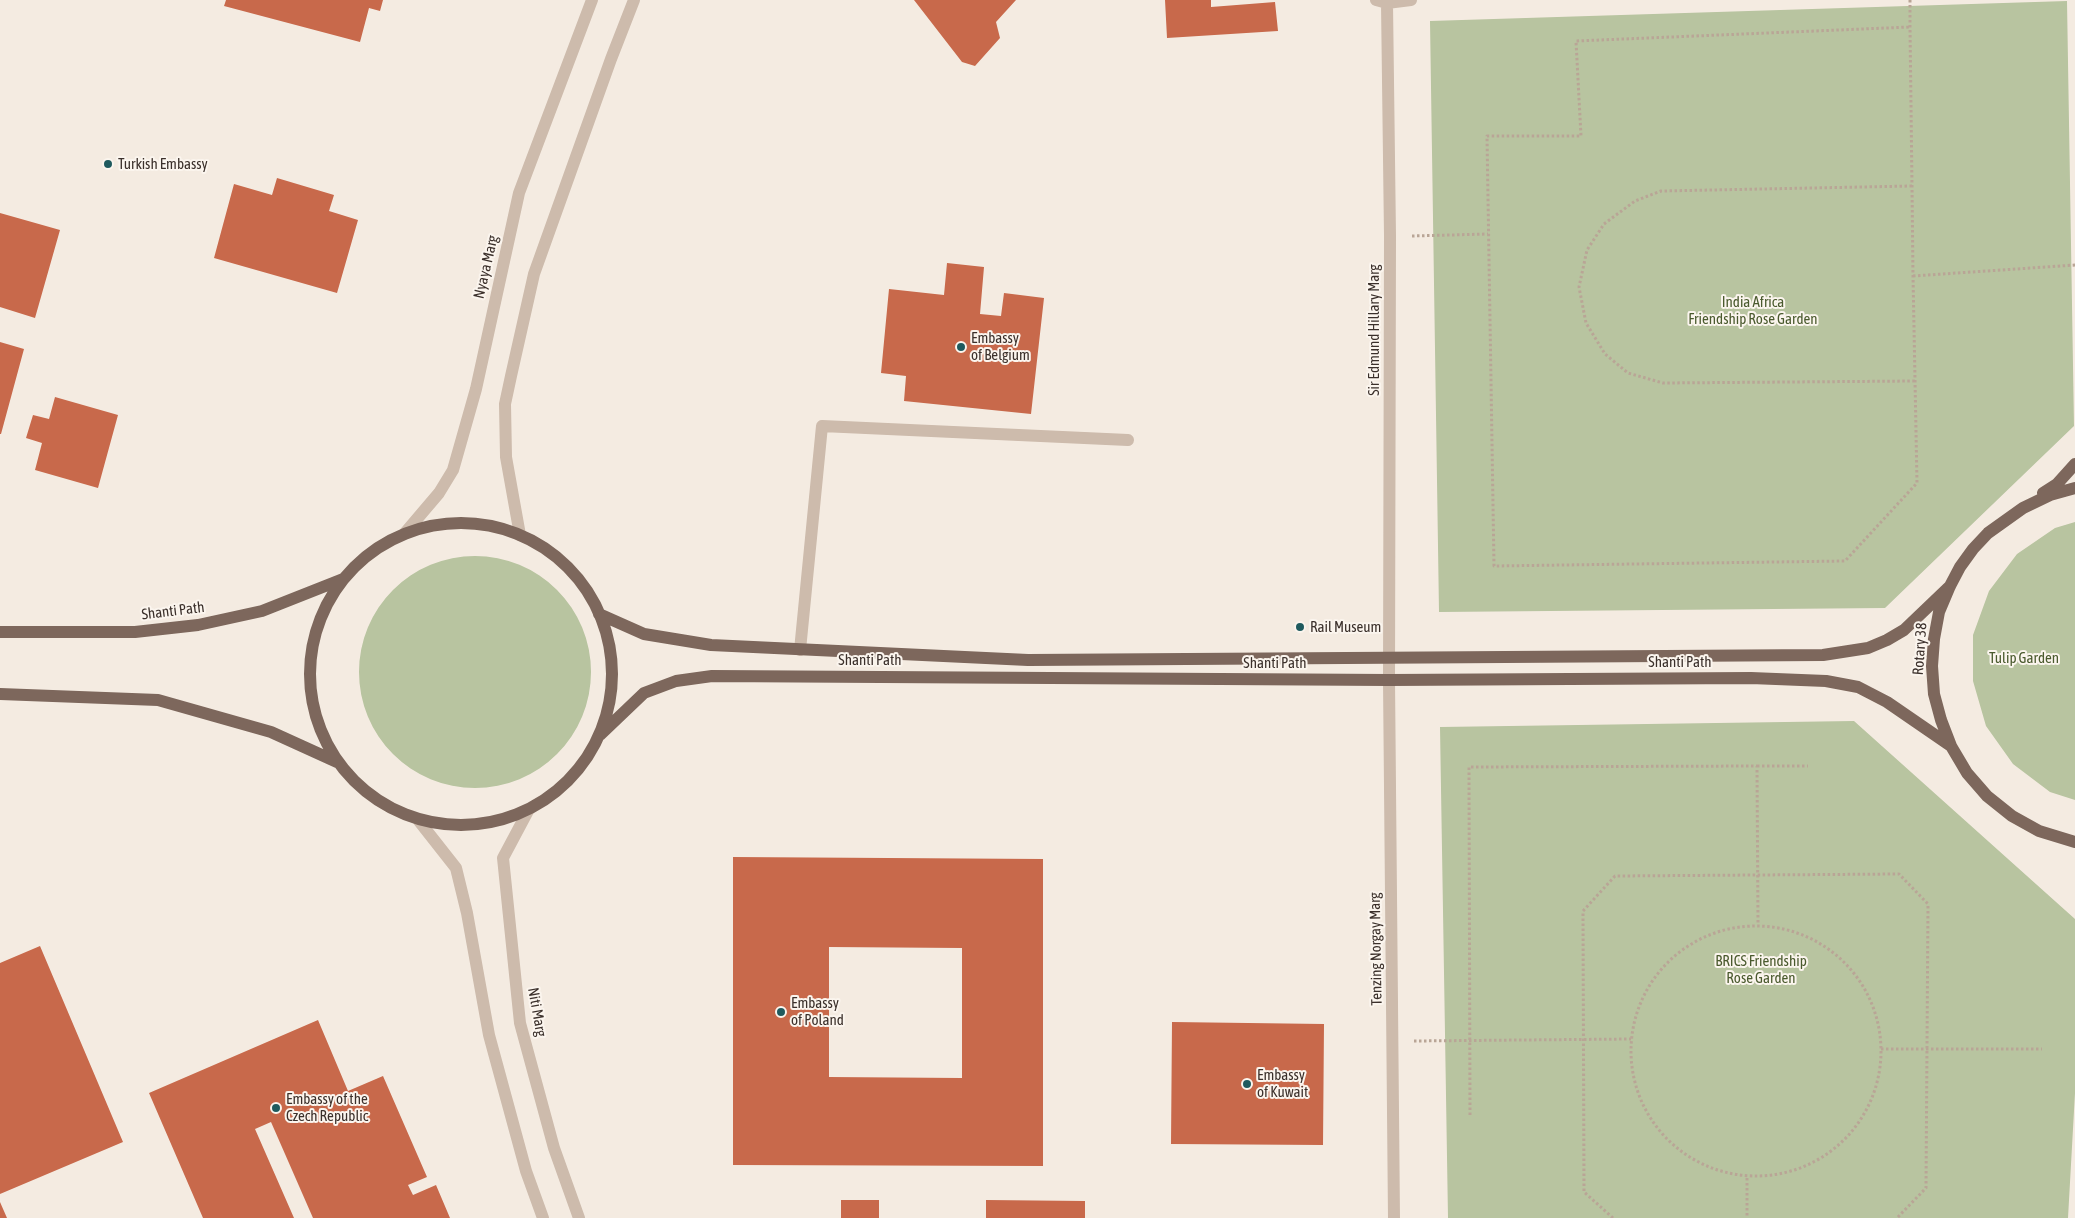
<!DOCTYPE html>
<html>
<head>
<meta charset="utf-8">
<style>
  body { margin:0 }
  canvas { display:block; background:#f4ebe1 }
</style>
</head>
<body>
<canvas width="2075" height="1218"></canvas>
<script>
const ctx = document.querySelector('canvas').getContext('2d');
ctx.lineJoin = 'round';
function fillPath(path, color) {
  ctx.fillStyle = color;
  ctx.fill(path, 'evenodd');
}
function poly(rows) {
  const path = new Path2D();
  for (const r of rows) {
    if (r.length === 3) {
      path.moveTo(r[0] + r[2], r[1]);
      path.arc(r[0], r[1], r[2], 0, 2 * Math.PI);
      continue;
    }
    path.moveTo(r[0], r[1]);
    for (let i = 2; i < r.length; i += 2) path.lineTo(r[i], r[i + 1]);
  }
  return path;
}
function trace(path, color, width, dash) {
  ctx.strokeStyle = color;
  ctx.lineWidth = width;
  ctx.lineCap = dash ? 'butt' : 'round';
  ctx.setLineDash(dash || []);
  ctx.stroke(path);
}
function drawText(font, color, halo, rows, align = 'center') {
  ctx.font = font + ' "Asap Condensed",sans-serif';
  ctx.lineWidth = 4;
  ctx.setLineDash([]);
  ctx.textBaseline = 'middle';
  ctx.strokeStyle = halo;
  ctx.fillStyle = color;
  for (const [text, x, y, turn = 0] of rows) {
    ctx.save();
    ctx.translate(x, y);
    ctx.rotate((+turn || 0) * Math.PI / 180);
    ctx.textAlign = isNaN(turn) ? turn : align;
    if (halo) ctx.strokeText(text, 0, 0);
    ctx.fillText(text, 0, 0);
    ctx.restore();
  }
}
fillPath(poly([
  [2067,1,2074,426,1885,608,1439,612,1430,21],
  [2075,522,2075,800,2050,792,2013,764,1986,726,1973,681,1973,635,1989,591,2017,554,2055,528],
  [475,672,116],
  [1854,721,2075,919,2075,1093,2068,1218,1448,1218,1440,727]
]), '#b8c4a0');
fillPath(poly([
  [226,0,383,0,380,11,369,8,360,42,224,6],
  [914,0,1016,0,996,22,1000,38,975,66,962,62],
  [1165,0,1211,0,1211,7,1275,2,1278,31,1167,38],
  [277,178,334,195,329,211,358,220,337,293,214,258,234,184,272,195],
  [0,213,60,230,35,318,0,307],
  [947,263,984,267,980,314,1001,316,1004,293,1044,298,1031,414,904,401,906,376,881,373,889,289,944,295],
  [0,342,24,349,1,434,0,434],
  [55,397,118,415,98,488,35,470,42,443,26,438,33,415,49,419],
  [733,857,1043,859,1043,1166,733,1165],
  [829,947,962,948,962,1078,829,1077],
  [40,946,123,1142,0,1194,0,963],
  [318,1020,348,1091,383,1076,427,1177,408,1185,413,1195,436,1185,450,1218,313,1218,271,1122,255,1129,294,1218,203,1218,149,1093],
  [1172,1022,1324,1024,1323,1145,1171,1144],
  [841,1200,879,1200,879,1218,841,1218],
  [986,1200,1085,1201,1085,1218,986,1218],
  [0,1202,7,1218,0,1218]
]), '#c8694b');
trace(poly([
  [1910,0,1910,27,1912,186,1913,276,1917,483,1845,561,1494,566,1487,136,1581,136,1576,41,1910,27],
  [1912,186,1661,191,1635,201,1604,224,1587,250,1579,287,1586,323,1605,354,1628,373,1663,383,1915,381],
  [1412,236,1488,234],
  [1913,276,2075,265],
  [1757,766,1808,766],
  [1756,1051,125],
  [1414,1041,1631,1039],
  [1881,1049,2042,1049],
  [1470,1115,1469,767,1757,766,1758,925],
  [1747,1178,1747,1218],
  [1613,1218,1584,1192,1583,911,1615,876,1899,874,1928,904,1926,1188,1897,1218]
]), '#b9a596', 3, [2.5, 2.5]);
trace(poly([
  [1376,0,1387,3,1411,0],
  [1387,3,1390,236,1389,680,1394,1218],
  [405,533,439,493,453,470,476,389,519,193,592,0],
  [520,535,506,457,505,404,511,376,534,274,611,59,634,0],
  [800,650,822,426,1128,440],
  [528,811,503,858,520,1023,554,1148,579,1218],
  [419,821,456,868,467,913,489,1035,526,1171,543,1218]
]), '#cdbbac', 12);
trace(poly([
  [2075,488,2050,495,2023,508,1988,533,1973,549,1960,567,1950,586,1939,612,1934,639,1932,666,1934,694,1941,720,1951,746,1967,773,1987,796,2012,816,2039,831,2075,842],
  [2043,493,2057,484,2075,464],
  [461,674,151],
  [599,614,644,634,711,645,1028,660,1823,655,1868,648,1887,640,1904,630,1950,586],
  [0,632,135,632,198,625,262,611,343,579],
  [0,694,158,700,271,732,337,762],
  [600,735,644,693,676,681,712,676,1389,680,1751,678,1826,681,1858,687,1887,702,1951,746]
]), '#7d675c', 12);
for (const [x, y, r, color] of [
  [108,164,5,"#1f5a5e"],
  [961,347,5,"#1f5a5e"],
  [1300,627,5,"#1f5a5e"],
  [781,1012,5,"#1f5a5e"],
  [1247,1084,5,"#1f5a5e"],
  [276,1108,5,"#1f5a5e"]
]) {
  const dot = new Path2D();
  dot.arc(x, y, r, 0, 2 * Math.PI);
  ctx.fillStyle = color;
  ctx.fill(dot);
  trace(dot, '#fbf5ee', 2);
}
drawText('15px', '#3b302b', '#fbf5ee', [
  ["Turkish Embassy",118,164],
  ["Embassy",971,338],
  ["of Belgium",971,355],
  ["Rail Museum",1310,627],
  ["Embassy",791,1003],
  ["of Poland",791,1020],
  ["Embassy",1257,1075],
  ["of Kuwait",1257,1092],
  ["Embassy of the",286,1099],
  ["Czech Republic",286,1116]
], 'left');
drawText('15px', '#3b302b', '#fbf5ee', [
  ["Nyaya Marg",486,267,-77],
  ["Sir Edmund Hillary Marg",1374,330,-90],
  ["Shanti Path",173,611,-7],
  ["Rotary 38",1920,649,-86],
  ["Shanti Path",870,660],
  ["Shanti Path",1680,662],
  ["Shanti Path",1275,663],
  ["Tenzing Norgay Marg",1376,949,-91],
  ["Niti Marg",537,1012,80]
]);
drawText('15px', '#4a5a2e', '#fbf5ee', [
  ["India Africa",1753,302],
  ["Friendship Rose Garden",1753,319],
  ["Tulip Garden",2024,658],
  ["BRICS Friendship",1761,961],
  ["Rose Garden",1761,978]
]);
</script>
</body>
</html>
